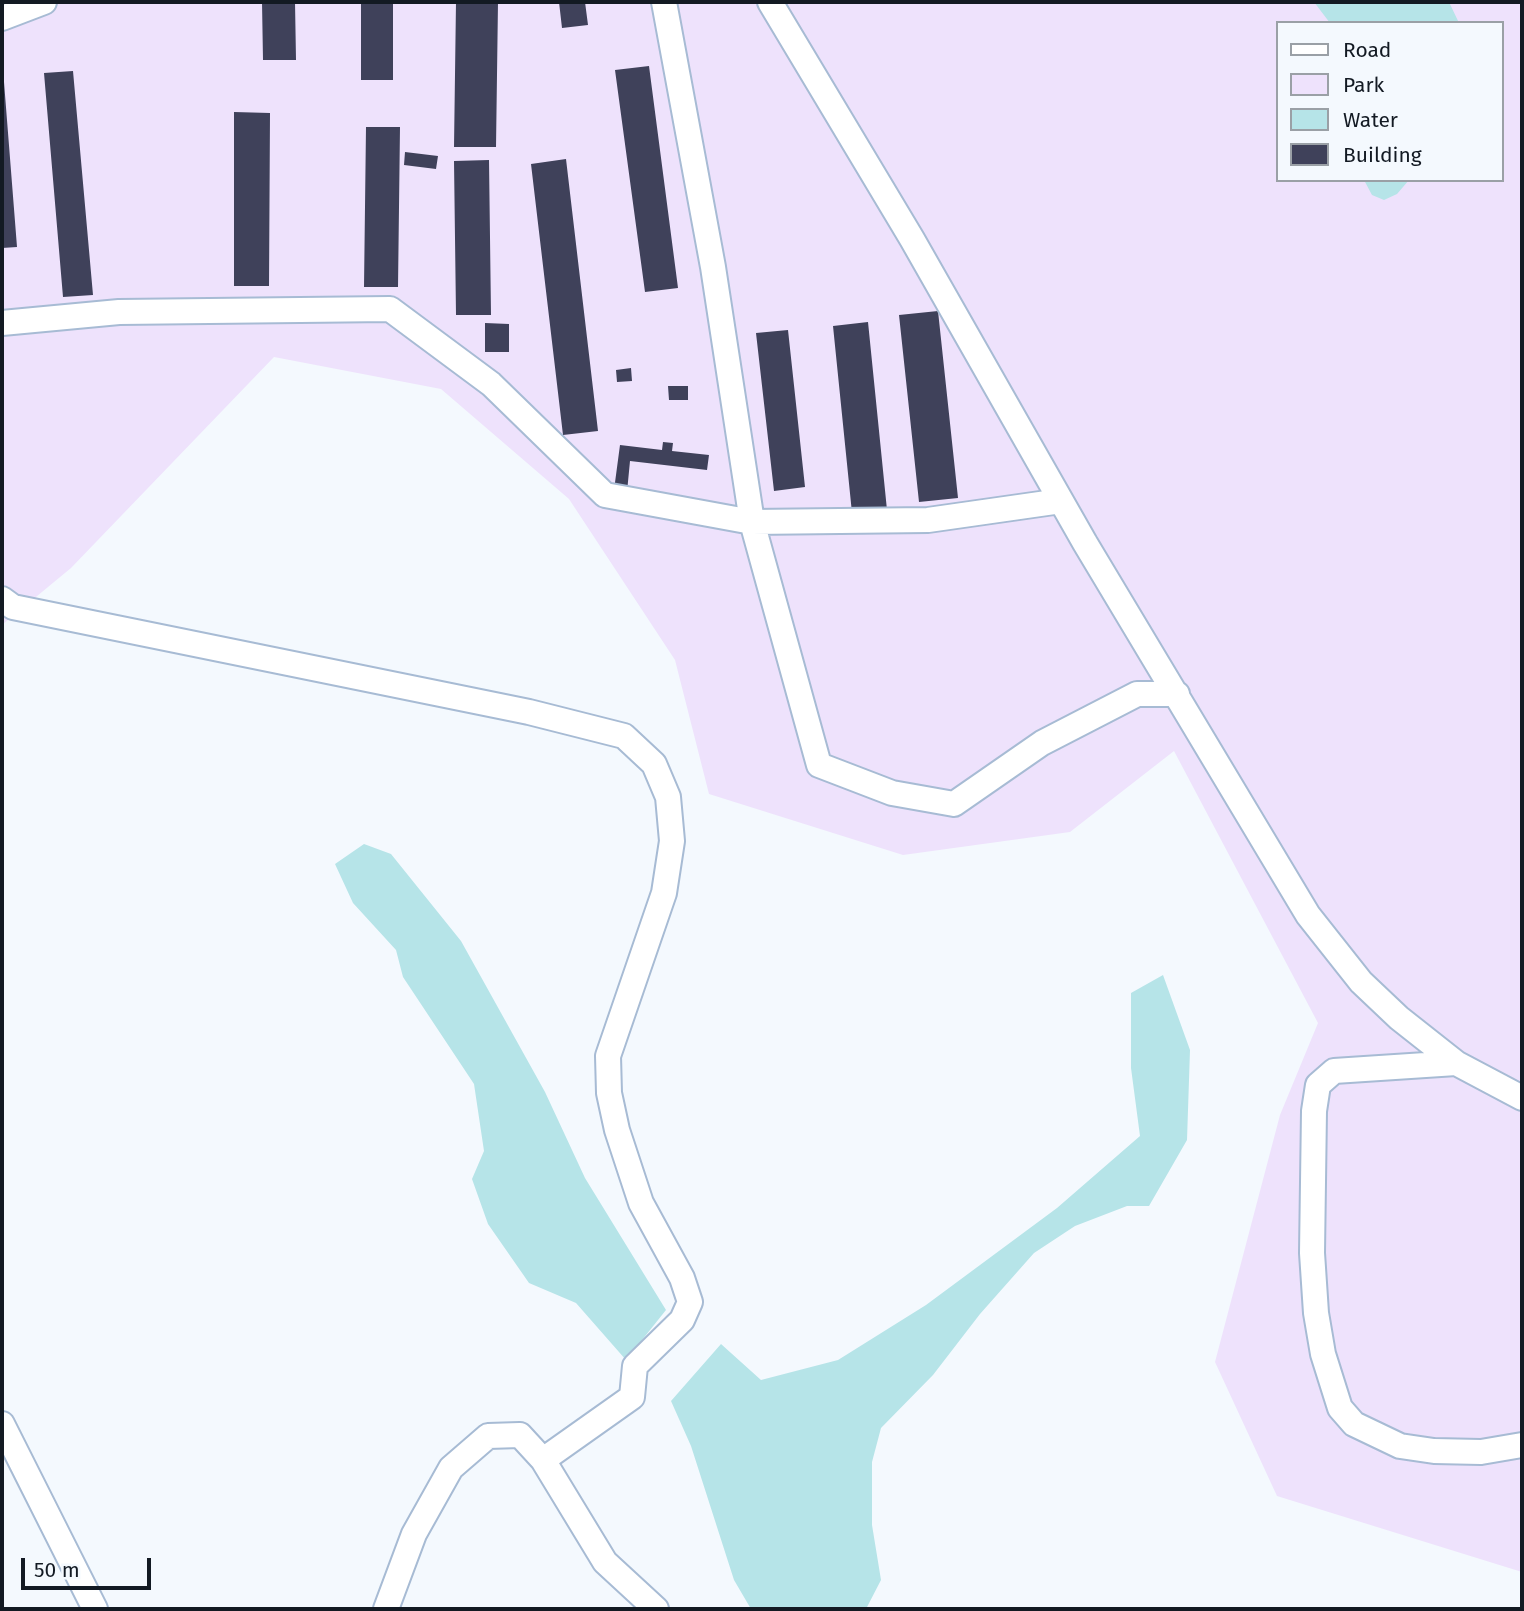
<!DOCTYPE html>
<html>
<head>
<meta charset="utf-8">
<style>
  body { margin:0 }
  #map { position:relative; width:1524px; height:1611px; overflow:hidden; background:#f4f9fe; font-family:"Fira Sans",sans-serif }
  canvas { display:block }
  .frame { position:absolute; inset:0; border:4px solid #131a23; pointer-events:none }
  .legend { position:absolute; left:1276px; top:21px; width:228px; height:161px; box-sizing:border-box; background:#f4f9fe; border:2px solid #9aa0a6; margin:0; padding:9px 12px; list-style:none; font-size:21px; color:#131a23 }
  .legend li { display:flex; align-items:center; gap:14px; height:35px }
  .legend b { width:35px; border:2px solid #9aa0a6 }
  .scale { position:absolute; left:21px; top:1558px; width:130px; height:32px; box-sizing:border-box; border:4px solid #131a23; border-top:0; padding-left:9px; font-size:21px; line-height:24px; white-space:nowrap; color:#131a23; -webkit-text-stroke:5px #f4f9fe; paint-order:stroke }
</style>
</head>
<body>
<div id="map">
<canvas width="1524" height="1611"></canvas>
<div class="frame"></div>
<ul class="legend">
<li><b style="height:9px;background:#fff"></b>Road</li>
<li><b style="height:19px;background:#eee2fc"></b>Park</li>
<li><b style="height:19px;background:#b6e4e8"></b>Water</li>
<li><b style="height:19px;background:#3f415a"></b>Building</li>
</ul>
<div class="scale">50 m</div>
</div>
<script>
const ctx = document.querySelector('canvas').getContext('2d');
ctx.lineJoin = 'round';
function fillPath(path, color) {
  ctx.fillStyle = color;
  ctx.fill(path, 'evenodd');
}
function poly(rows) {
  const path = new Path2D();
  for (const r of rows) {
    path.moveTo(r[0], r[1]);
    for (let i = 2; i < r.length; i += 2) path.lineTo(r[i], r[i + 1]);
  }
  return path;
}
function trace(path, color, width, dash) {
  ctx.strokeStyle = color;
  ctx.lineWidth = width;
  ctx.lineCap = dash ? 'butt' : 'round';
  ctx.setLineDash(dash || []);
  ctx.stroke(path);
}
fillPath(poly([
  [2,2,1522,2,1522,1572,1277,1496,1215,1362,1280,1115,1318,1023,1174,751,1070,832,903,855,709,794,675,660,569,499,441,389,274,357,71,568,2,625],
  [1277,23,1501,23,1501,180,1277,180]
]), '#eee2fc');
fillPath(poly([
  [1314,2,1449,2,1459,23,1330,23],
  [1364,180,1409,180,1397,194,1384,200,1372,195],
  [364,844,391,854,461,941,545,1092,585,1178,666,1310,626,1360,576,1303,529,1283,488,1224,472,1179,484,1151,474,1084,403,977,396,950,353,903,335,864],
  [1163,975,1190,1050,1187,1140,1149,1206,1127,1206,1075,1226,1034,1253,980,1314,933,1375,881,1428,872,1462,872,1525,881,1580,866,1609,751,1609,734,1580,691,1446,671,1401,721,1344,761,1380,838,1360,926,1305,1057,1208,1140,1136,1131,1068,1131,993]
]), '#b6e4e8');
fillPath(poly([
  [262,2,295,2,296,60,263,60],
  [361,2,393,2,393,80,361,80],
  [456,2,498,2,496,147,454,147],
  [559,2,585,2,588,25,562,28],
  [649,66,678,288,645,292,615,70],
  [73,71,93,295,63,297,44,73],
  [2,82,4,82,17,247,2,248],
  [234,112,270,113,269,286,234,286],
  [366,127,400,127,398,287,364,287],
  [405,152,438,156,436,169,404,165],
  [566,159,598,431,563,435,531,164],
  [489,160,491,315,456,315,454,161],
  [938,311,958,498,919,502,899,315],
  [868,322,887,510,852,513,833,326],
  [485,323,509,324,509,352,485,352],
  [788,330,805,487,774,491,756,333],
  [631,368,632,381,617,382,616,370],
  [668,386,688,386,688,400,669,400],
  [663,442,673,443,672,451,709,455,707,470,630,461,627,492,614,490,620,445,662,450]
]), '#3f415a');
const minor = poly([
  [664,2,713,267,752,522,819,765,892,793,954,804,1042,743,1137,694,1177,694],
  [770,2,912,239,1085,543,1308,915,1361,982,1399,1018,1456,1063],
  [2,18,44,2],
  [2,323,119,312,390,309,491,384,605,495,752,522,928,520,1061,501],
  [2,599,13,607,529,712,624,736,654,764,668,797,672,841,664,893,608,1056,609,1093,617,1130,641,1203,682,1278,690,1302,682,1320,635,1366,632,1397,543,1460],
  [1522,1098,1456,1063,1334,1071,1318,1085,1314,1111,1312,1253,1316,1313,1323,1354,1340,1408,1354,1424,1400,1446,1434,1451,1481,1452,1522,1445],
  [2,1424,95,1609],
  [386,1609,414,1534,451,1468,488,1436,520,1435,543,1460,605,1562,656,1609]
]);
trace(minor, '#a7bbd4', 28);
trace(minor, '#fff', 24);
</script>
</body>
</html>
